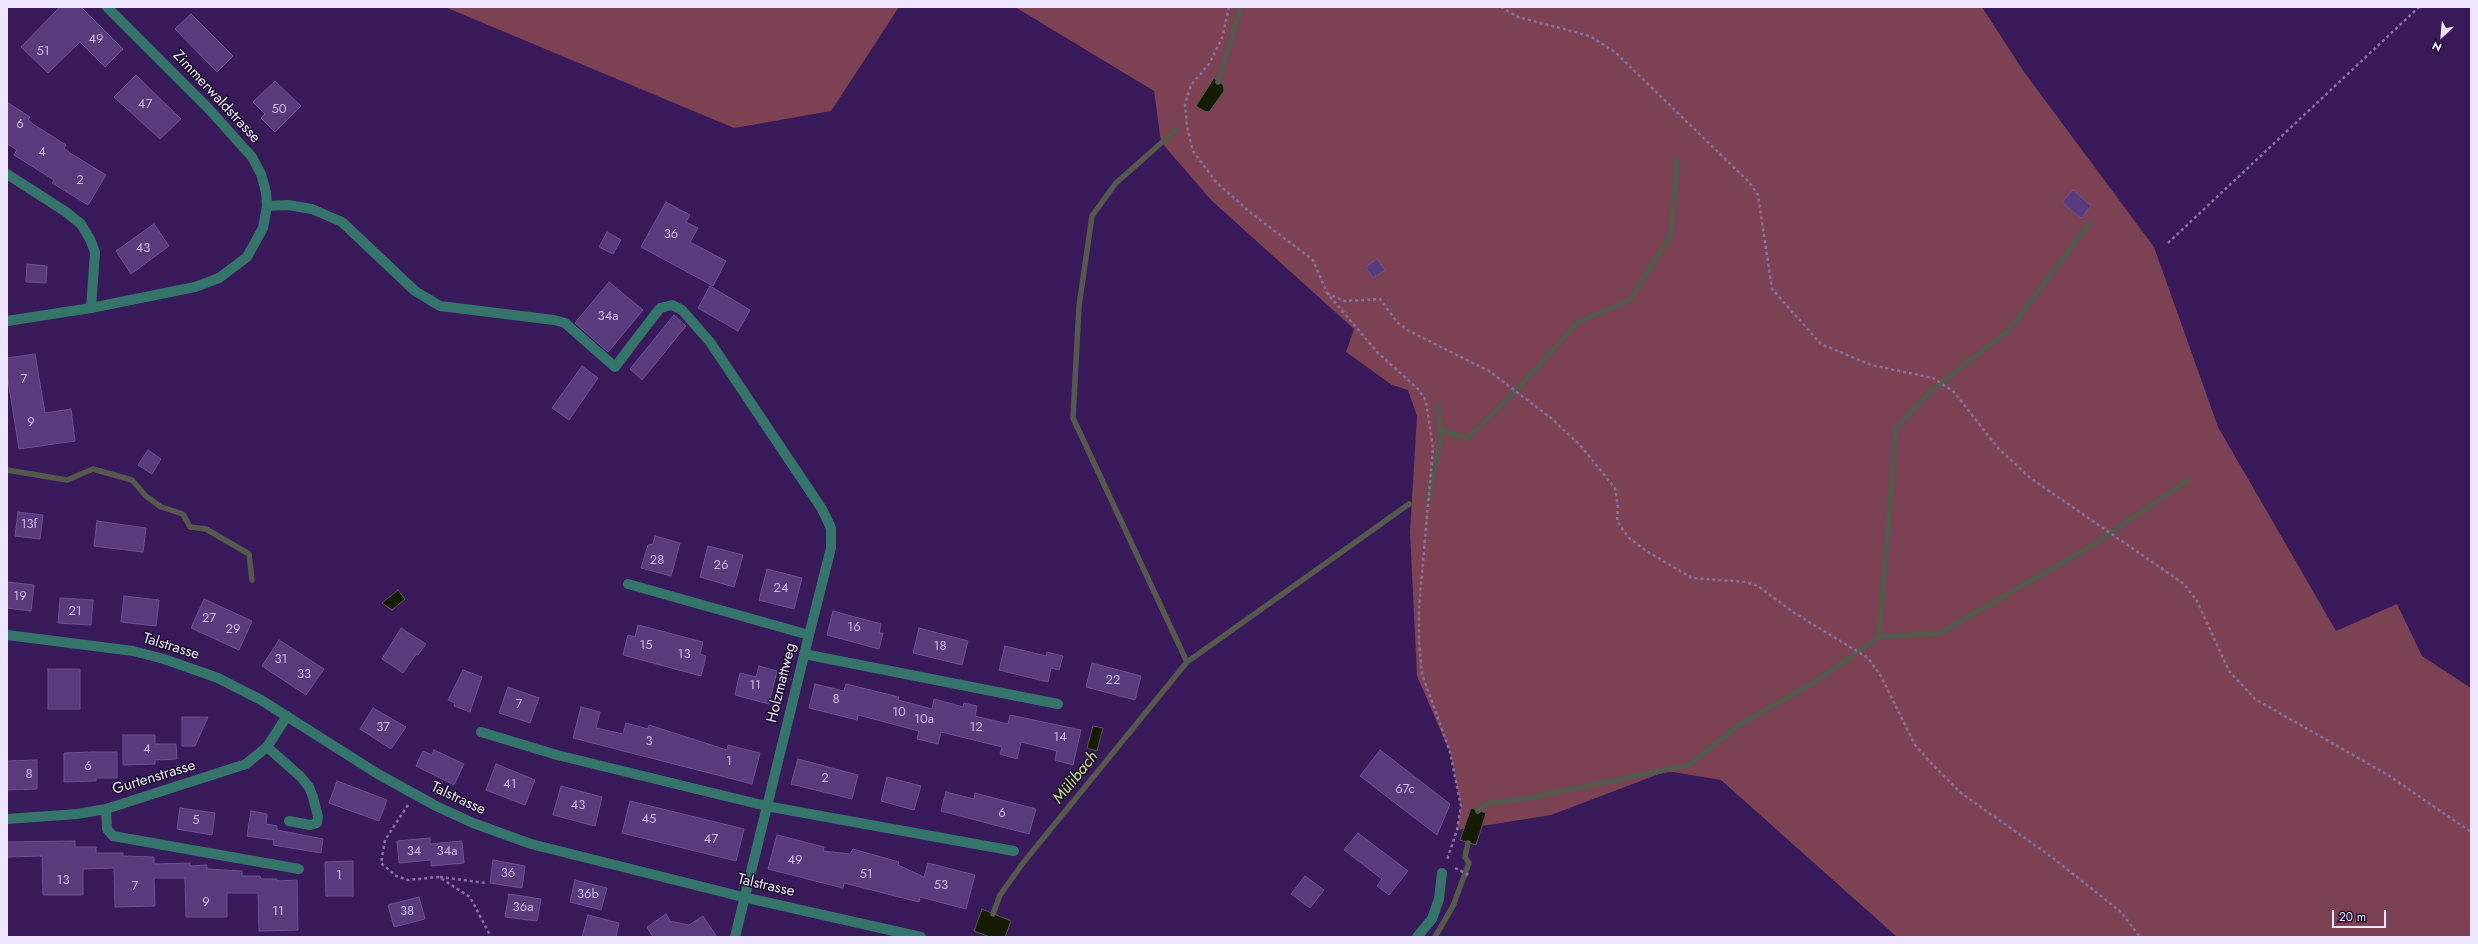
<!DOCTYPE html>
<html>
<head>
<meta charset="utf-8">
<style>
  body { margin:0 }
  #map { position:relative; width:2478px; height:944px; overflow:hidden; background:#381a5a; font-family:Jost,sans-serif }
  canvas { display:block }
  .frame { position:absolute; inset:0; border:8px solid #ede5fd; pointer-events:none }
  .north { position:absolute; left:2422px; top:16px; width:40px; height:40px; -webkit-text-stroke:3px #1a0e2a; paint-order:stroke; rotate:206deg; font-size:11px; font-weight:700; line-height:16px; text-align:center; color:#ede5fd }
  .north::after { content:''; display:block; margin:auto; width:14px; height:18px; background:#ede5fd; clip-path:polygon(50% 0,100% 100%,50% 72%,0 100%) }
  .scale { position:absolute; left:2332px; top:910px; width:54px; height:18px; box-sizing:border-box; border:2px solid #ede5fd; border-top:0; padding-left:5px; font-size:12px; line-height:14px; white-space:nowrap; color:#ede5fd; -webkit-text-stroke:3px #1a0e2a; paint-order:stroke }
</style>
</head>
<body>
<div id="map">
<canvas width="2478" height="944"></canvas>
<div class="frame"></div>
<div class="north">N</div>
<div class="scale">20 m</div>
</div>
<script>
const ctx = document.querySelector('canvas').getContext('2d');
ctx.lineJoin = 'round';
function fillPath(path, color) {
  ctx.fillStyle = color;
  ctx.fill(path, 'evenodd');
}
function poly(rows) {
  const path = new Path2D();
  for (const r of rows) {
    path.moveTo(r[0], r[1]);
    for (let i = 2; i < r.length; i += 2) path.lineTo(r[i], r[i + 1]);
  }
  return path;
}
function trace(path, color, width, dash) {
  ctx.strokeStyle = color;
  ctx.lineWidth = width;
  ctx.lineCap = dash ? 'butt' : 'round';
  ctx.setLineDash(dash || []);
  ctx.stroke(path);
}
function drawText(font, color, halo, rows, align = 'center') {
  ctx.font = font + ' Jost,sans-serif';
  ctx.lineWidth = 3;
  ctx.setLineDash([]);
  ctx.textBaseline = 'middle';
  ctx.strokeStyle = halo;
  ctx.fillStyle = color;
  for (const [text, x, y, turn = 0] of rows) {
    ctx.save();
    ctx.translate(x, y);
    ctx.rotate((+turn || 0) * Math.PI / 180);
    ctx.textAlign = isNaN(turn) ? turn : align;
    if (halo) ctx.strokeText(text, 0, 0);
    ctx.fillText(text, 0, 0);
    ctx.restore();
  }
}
fillPath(poly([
  [445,7,899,7,831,111,734,128],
  [1015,7,1982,7,2024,72,2154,247,2218,427,2336,631,2397,604,2422,656,2471,688,2471,937,1897,937,1721,780,1667,771,1551,815,1457,830,1461,806,1450,752,1417,676,1410,532,1417,416,1408,390,1392,385,1346,352,1354,329,1211,200,1161,142,1154,91]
]), '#7c4152');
const water = poly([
  [1214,78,1223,85,1224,91,1209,112,1204,111,1196,106,1214,78],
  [398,590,405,599,392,610,382,603,398,590],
  [1093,726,1103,728,1097,751,1087,748,1093,726],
  [1471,808,1486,813,1476,845,1460,840,1471,808],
  [982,909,1011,921,1005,937,990,937,974,931,982,909]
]);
fillPath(water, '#141b00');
trace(water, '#55584c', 1);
trace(poly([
  [1218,82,1241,7],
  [1176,130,1116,183,1092,216,1079,306,1073,418,1187,662],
  [1438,406,1440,430],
  [7,470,67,480,93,469,132,480,146,496,161,507,183,514,190,527,206,529,249,554,252,580],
  [1428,501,1440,441,1440,430,1468,438,1515,392,1578,322,1630,300,1671,234,1677,159],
  [1879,637,1896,428,1933,389,2008,331,2090,223],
  [1478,811,1485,804,1528,798,1689,765,1739,725,1813,683,1879,637,1940,633,2091,546,2188,480],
  [993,914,1000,895,1023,863,1187,662,1409,504],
  [1435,937,1453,906,1469,863,1465,857,1468,843]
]), '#55584c', 5.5);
const building = poly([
  [60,7,81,7,123,49,105,67,80,42,48,73,21,47,60,7],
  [191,14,233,56,217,72,175,29,191,14],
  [136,75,181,119,160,139,114,97,136,75],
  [275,81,301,106,275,132,261,118,265,114,253,102,275,81],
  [7,102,30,117,28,120,33,124,66,145,64,148,70,153,106,175,88,205,52,183,54,180,14,155,17,150,7,144,7,102],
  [2073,190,2091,206,2081,218,2062,202,2073,190],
  [666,202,690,215,686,222,698,228,690,242,726,261,713,286,641,247,666,202],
  [154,224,169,246,131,274,116,251,154,224],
  [607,232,621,240,613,254,599,247,607,232],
  [1377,259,1385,270,1373,278,1366,267,1377,259],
  [27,264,47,266,46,283,26,282,27,264],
  [609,282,643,310,608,352,575,323,609,282],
  [710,286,750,310,738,331,698,308,710,286],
  [674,315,686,326,642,380,630,369,674,315],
  [35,354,45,413,71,409,75,441,19,449,7,374,7,358,35,354],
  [582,366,598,378,569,420,552,408,582,366],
  [148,450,161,459,152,474,138,465,148,450],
  [18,512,43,515,40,539,15,536,18,512],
  [97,521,146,528,143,552,94,546,97,521],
  [655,536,680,543,671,576,641,568,648,545,653,544,655,536],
  [708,546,743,555,734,587,700,577,708,546],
  [767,569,802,578,794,609,759,600,767,569],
  [7,582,34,585,31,611,7,608,7,582],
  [124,596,159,600,156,626,121,622,124,596],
  [60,598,93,600,91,625,58,623,60,598],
  [204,599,252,621,239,650,191,628,204,599],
  [833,611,881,624,879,633,883,633,879,649,827,635,833,611],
  [638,625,703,642,700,654,706,656,701,676,623,655,628,635,635,637,638,625],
  [401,628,426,644,418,655,416,654,403,673,382,659,401,628],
  [919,628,968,641,962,665,913,653,919,628],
  [279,640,324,669,306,695,262,666,279,640],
  [1005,646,1046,656,1047,652,1063,656,1059,670,1051,668,1048,682,999,670,1005,646],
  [1092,663,1141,676,1135,700,1086,687,1092,663],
  [759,666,777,671,769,704,735,695,740,673,756,677,759,666],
  [48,669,80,669,80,709,48,709,48,669],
  [463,670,482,677,470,712,454,706,455,703,448,700,463,670],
  [815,684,844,691,846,684,899,697,898,700,932,709,934,699,963,707,964,703,977,706,975,716,1008,724,1010,715,1081,730,1073,765,1055,760,1057,751,1021,742,1017,759,1000,754,1002,747,941,732,938,744,917,739,919,731,858,715,857,720,809,708,815,684],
  [508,687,539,698,530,723,499,713,508,687],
  [581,707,600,712,596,728,623,734,626,723,648,729,649,725,727,750,728,745,760,753,752,784,573,738,581,707],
  [373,708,406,727,391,749,360,729,373,708],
  [182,717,208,717,195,746,182,746,182,717],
  [123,735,155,735,155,744,176,744,177,759,155,760,155,764,123,765,123,735],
  [434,750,464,764,454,785,416,766,423,751,432,755,434,750],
  [1380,750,1450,804,1437,835,1360,776,1380,750],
  [93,752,117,752,117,778,96,778,96,781,64,782,64,753,93,752],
  [798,759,858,775,852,799,791,784,798,759],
  [37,760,37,789,7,790,7,761,37,760],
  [496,764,535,780,525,805,486,790,496,764],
  [887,777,921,786,914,810,881,801,887,777],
  [337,781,387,800,379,821,329,803,337,781],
  [561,786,602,797,595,826,553,815,561,786],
  [946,792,974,799,975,793,1036,809,1029,834,941,811,946,792],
  [630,801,744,829,736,861,622,833,630,801],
  [180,808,215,813,212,835,177,829,180,808],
  [251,811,267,814,266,824,277,826,277,830,323,839,321,853,273,845,274,840,247,836,251,811],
  [1358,833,1408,871,1389,895,1377,886,1382,879,1344,850,1358,833],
  [777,835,824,847,823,851,850,854,853,849,899,862,898,865,924,877,928,863,975,875,966,909,920,897,919,902,844,883,843,888,768,869,777,835],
  [430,838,430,844,462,841,464,863,431,866,431,860,399,863,397,841,430,838],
  [75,841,75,847,96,847,96,853,123,853,123,856,154,857,154,864,190,863,190,866,207,865,207,869,242,871,242,876,260,876,261,879,277,879,277,881,297,880,298,930,259,931,258,893,227,893,227,917,186,917,185,878,154,878,155,906,115,907,114,868,83,869,83,895,43,895,42,856,7,857,7,842,75,841],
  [493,860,525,866,522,888,490,883,493,860],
  [353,861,353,896,326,896,325,862,353,861],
  [1305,876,1324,890,1310,908,1291,894,1305,876],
  [575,880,607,888,601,910,570,902,575,880],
  [509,894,541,899,537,921,505,917,509,894],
  [419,897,425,919,394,927,388,905,419,897],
  [666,914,670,921,689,925,703,916,717,937,653,937,647,927,666,914],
  [588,915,619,923,616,937,582,937,588,915]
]);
fillPath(building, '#583b7d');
trace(building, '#6d5095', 1);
trace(poly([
  [1229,7,1222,38,1209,64,1191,85,1185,104,1187,127,1193,151,1216,182,1251,213,1313,260,1327,293,1378,353,1419,390,1426,401,1433,449,1419,607,1419,642,1422,674,1450,752,1461,806,1457,830,1447,860],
  [1501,7,1518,17,1590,36,1615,52,1749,182,1758,195,1772,289,1821,344,1871,365,1933,378,1954,392,1998,448,2029,477,2184,584,2197,601,2229,671,2255,699,2388,775,2471,832],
  [2168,243,2419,7],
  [1327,293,1344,301,1380,299,1397,322,1409,331,1489,371,1551,418,1580,445,1615,488,1618,507,1617,521,1629,538,1648,552,1692,578,1746,582,1758,586,1793,612,1868,658,1881,676,1915,745,1933,765,1961,793,2053,858,2121,912,2140,937],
  [408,805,385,840,381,863,396,876,408,880,439,877,470,897,491,937],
  [1455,868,1471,876],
  [440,877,486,883]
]), '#8772a1', 2.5, [3, 3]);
trace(poly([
  [7,174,66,212,81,224,90,239,95,252,91,308],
  [267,206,288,205,312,209,342,222,415,291,440,306,554,320,565,323,615,367,660,308,672,305,682,310,710,342,822,509,831,528,831,548,809,635],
  [7,321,91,308,195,287,219,278,247,257,263,228,267,206,266,192,261,174,252,157,208,108,107,7],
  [628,584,809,635,735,937],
  [7,635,133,651,164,659,218,678,261,700,378,774,436,806,473,823,531,844,743,897,921,937],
  [804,654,1058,704],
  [481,732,557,755,766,806,1014,851],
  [267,747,301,777,309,787,313,797,318,817,317,823,310,825,289,821],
  [106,809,107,829,113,836,299,869],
  [7,819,77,814,106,809,246,764,267,747,287,716],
  [1417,937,1432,919,1439,899,1442,873]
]), '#34746a', 10);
drawText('13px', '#c8badd', null, [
  ["49",96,40],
  ["51",43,52],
  ["47",145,105],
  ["50",279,110],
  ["6",20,125],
  ["4",42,153],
  ["2",80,181],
  ["36",671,235],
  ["43",143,249],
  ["34a",608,317],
  ["7",24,380],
  ["9",31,423],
  ["13f",29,525],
  ["28",657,561],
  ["26",721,566],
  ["24",781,589],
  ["19",20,597],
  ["21",75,612],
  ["27",209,619],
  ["16",854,628],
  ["29",233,630],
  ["15",646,646],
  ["18",940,647],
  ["13",684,655],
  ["31",281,660],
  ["33",304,675],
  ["22",1113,681],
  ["11",755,686],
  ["8",836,700],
  ["7",519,705],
  ["10",899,713],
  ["10a",924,720],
  ["37",383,728],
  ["12",976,728],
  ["14",1060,738],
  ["3",649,742],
  ["4",147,750],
  ["1",729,762],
  ["6",88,767],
  ["8",29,775],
  ["2",825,779],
  ["41",510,785],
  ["67c",1405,790],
  ["43",578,806],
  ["6",1002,814],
  ["45",649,820],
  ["5",196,821],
  ["47",711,840],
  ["34",414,852],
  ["34a",447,852],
  ["49",795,861],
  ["36",508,874],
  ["51",866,875],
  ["1",339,876],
  ["13",63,881],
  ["53",941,886],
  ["7",135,887],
  ["36b",588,895],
  ["9",206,903],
  ["36a",523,908],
  ["11",278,912],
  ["38",407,912]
]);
drawText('15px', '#ede5fd', '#1a0e2a', [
  ["Zimmerwaldstrasse",216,97,47],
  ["Talstrasse",171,647,17],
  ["Holzmattweg",782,683,-76],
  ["Gurtenstrasse",154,778,-17],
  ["Talstrasse",458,799,25],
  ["Talstrasse",766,886,13]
]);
drawText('italic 16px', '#c7e287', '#1a0e2a', [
  ["Mülibach",1076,778,-51]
]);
</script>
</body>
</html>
